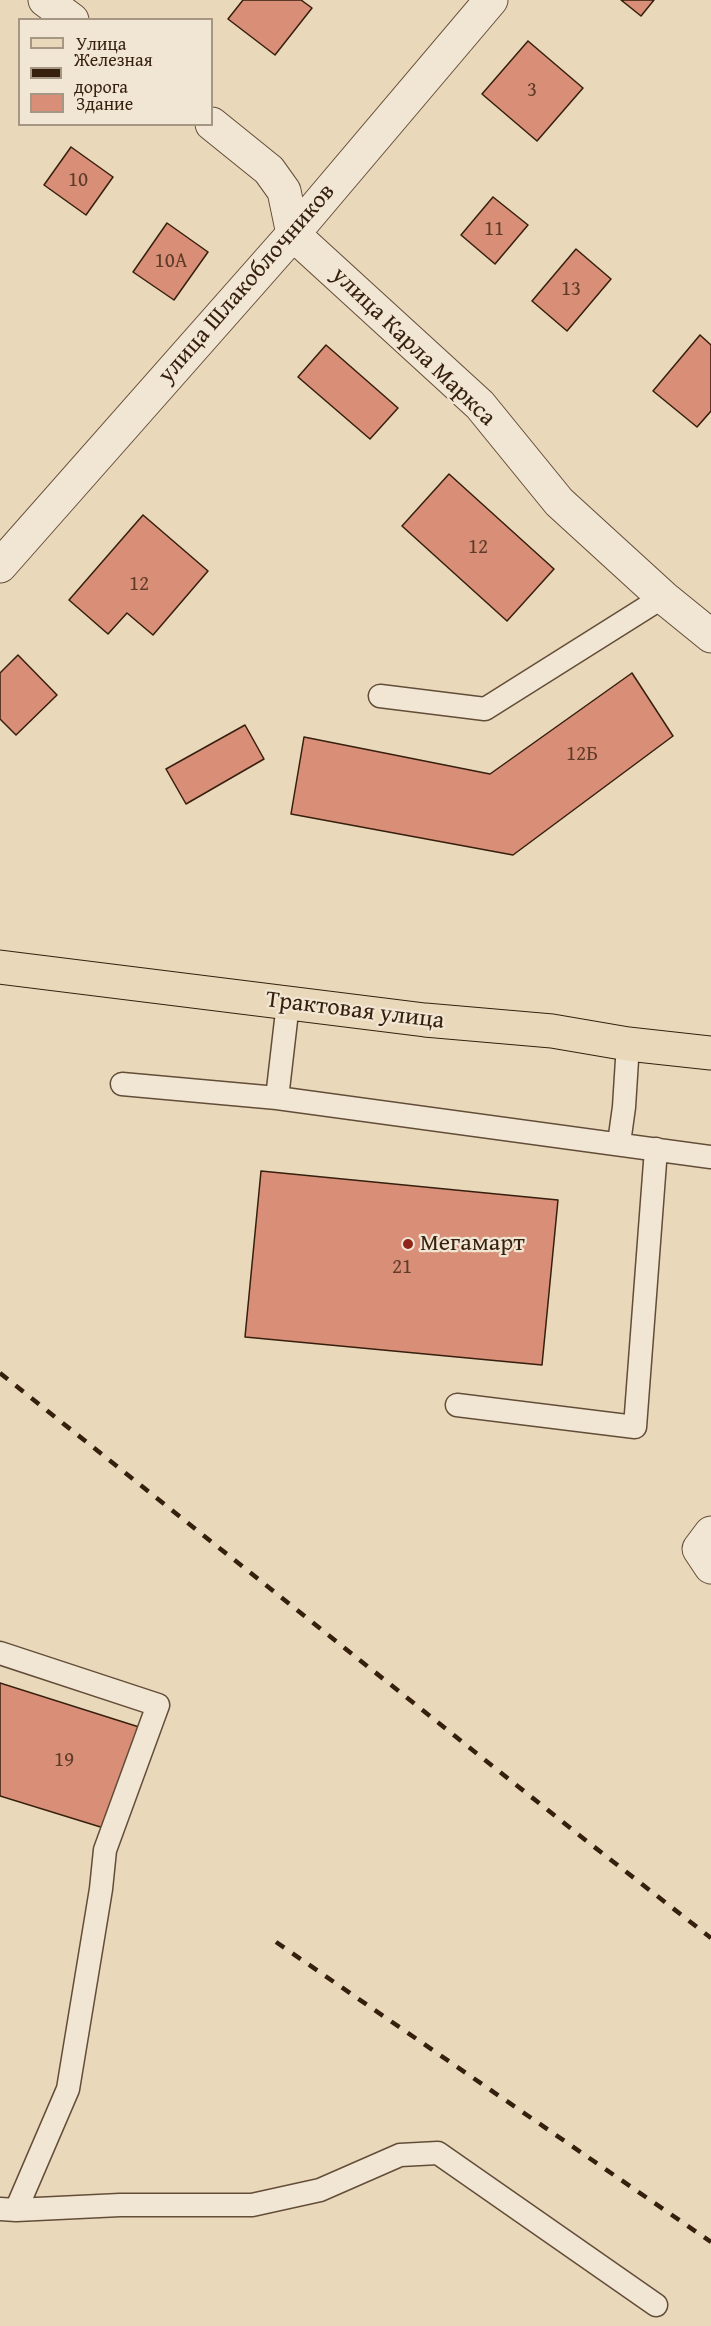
<!DOCTYPE html>
<html>
<head>
<meta charset="utf-8">
<style>
  body { margin:0 }
  #map { position:relative; width:711px; height:2326px; overflow:hidden; background:#ead8bb; font-family:"Gentium Book Plus",serif }
  canvas { display:block }
  .legend { position:absolute; left:18px; top:18px; width:195px; height:108px; box-sizing:border-box; background:#f1e6d3; border:2px solid #a69684; margin:0; padding:8px 10px; list-style:none; font-size:18px; color:#361f0d }
  .legend li { display:flex; align-items:center; gap:12px; height:30px }
  .legend b { width:30px; border:2px solid #a69684 }
</style>
</head>
<body>
<div id="map">
<canvas width="711" height="2326"></canvas>
<ul class="legend">
<li><b style="height:8px;background:#ead8bb"></b>Улица</li>
<li><b style="height:8px;background:#361f0d"></b>Железная дорога</li>
<li><b style="height:16px;background:#d98f77"></b>Здание</li>
</ul>
</div>
<script>
const ctx = document.querySelector('canvas').getContext('2d');
ctx.lineJoin = 'round';
function fillPath(path, color) {
  ctx.fillStyle = color;
  ctx.fill(path, 'evenodd');
}
function poly(rows) {
  const path = new Path2D();
  for (const r of rows) {
    path.moveTo(r[0], r[1]);
    for (let i = 2; i < r.length; i += 2) path.lineTo(r[i], r[i + 1]);
  }
  return path;
}
function trace(path, color, width, dash) {
  ctx.strokeStyle = color;
  ctx.lineWidth = width;
  ctx.lineCap = dash ? 'butt' : 'round';
  ctx.setLineDash(dash || []);
  ctx.stroke(path);
}
function drawText(font, color, halo, rows, align = 'center') {
  ctx.font = font + ' "Gentium Book Plus",serif';
  ctx.lineWidth = 4.5;
  ctx.setLineDash([]);
  ctx.textBaseline = 'middle';
  ctx.strokeStyle = halo;
  ctx.fillStyle = color;
  for (const [text, x, y, turn = 0] of rows) {
    ctx.save();
    ctx.translate(x, y);
    ctx.rotate((+turn || 0) * Math.PI / 180);
    ctx.textAlign = isNaN(turn) ? turn : align;
    if (halo) ctx.strokeText(text, 0, 0);
    ctx.fillText(text, 0, 0);
    ctx.restore();
  }
}
const building = poly([
  [243,0,301,0,312,8,275,55,228,19,243,0],
  [621,0,654,0,641,16,621,0],
  [528,41,583,88,537,141,482,94,528,41],
  [71,147,113,177,86,215,44,185,71,147],
  [493,197,528,225,495,264,461,235,493,197],
  [167,223,208,252,174,300,133,272,167,223],
  [576,249,611,279,567,331,532,301,576,249],
  [700,335,711,345,711,411,697,427,653,391,700,335],
  [326,345,398,408,370,439,298,377,326,345],
  [449,474,554,569,507,621,402,526,449,474],
  [143,515,208,571,153,635,127,613,108,634,69,600,143,515],
  [18,655,57,695,16,735,0,719,0,673,18,655],
  [632,673,673,736,513,855,291,814,304,737,490,774,632,673],
  [245,725,264,759,186,804,166,769,245,725],
  [261,1171,558,1200,542,1365,245,1337,261,1171],
  [0,1683,139,1727,107,1829,0,1796,0,1683]
]);
fillPath(building, '#d98f77');
trace(building, '#361f0d', 1.5);
const lane = poly([
  [380,696,485,709,663,597],
  [122,1084,277,1098,711,1157],
  [277,1098,288,1003],
  [619,1143,624,1107,628,1044],
  [457,1405,635,1427,656,1149],
  [0,1653,158,1705,105,1850,101,1889,68,2089,16,2210],
  [0,2209,16,2210,120,2205,252,2205,320,2190,400,2155,438,2153,656,2305]
]);
const street = poly([
  [45,0,72,20],
  [212,124,269,170,284,191,293,234,480,405,559,502,663,597,711,636],
  [0,566,293,234,491,0],
  [711,1533,699,1549,711,1567]
]);
const primary = poly([
  [0,967,425,1020,552,1031,628,1044,711,1053]
]);
trace(lane, '#634d38', 25);
trace(street, '#634d38', 35);
trace(primary, '#361f0d', 35);
trace(lane, '#f1e6d3', 22);
trace(street, '#f1e6d3', 33);
trace(primary, '#ead8bb', 33);
trace(poly([
  [0,1373,579,1835,711,1938],
  [276,1942,711,2242]
]), '#361f0d', 4.5, [10, 10]);
for (const [x, y, r, color] of [
  [408,1244,6,"#8f2418"]
]) {
  const dot = new Path2D();
  dot.arc(x, y, r, 0, 2 * Math.PI);
  ctx.fillStyle = color;
  ctx.fill(dot);
  trace(dot, '#f1e6d3', 2);
}
drawText('21px', '#5f3b28', null, [
  ["3",532,91],
  ["10",78,181],
  ["11",494,230],
  ["10А",171,262],
  ["13",571,290],
  ["12",478,548],
  ["12",139,585],
  ["12Б",582,755],
  ["21",402,1268],
  ["19",64,1761]
]);
drawText('24px', '#361f0d', '#f1e6d3', [
  ["улица Шлакоблочников",247,284,-49],
  ["улица Карла Маркса",413,347,44],
  ["Трактовая улица",355,1011,7]
]);
drawText('24px', '#361f0d', '#f1e6d3', [
  ["Мегамарт",420,1244]
], 'left');
</script>
</body>
</html>
